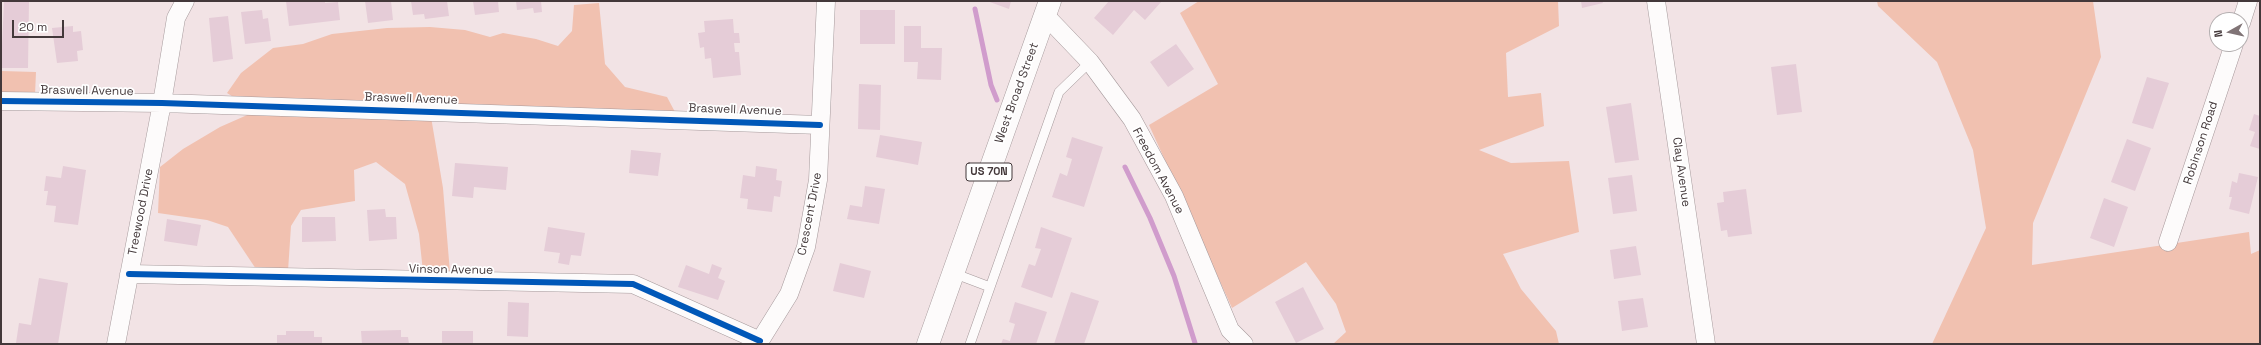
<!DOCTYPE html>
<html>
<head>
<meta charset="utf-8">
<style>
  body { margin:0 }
  #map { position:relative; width:2261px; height:345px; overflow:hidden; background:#f2e3e5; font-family:"Space Grotesk",sans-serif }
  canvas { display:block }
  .frame { position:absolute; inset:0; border:2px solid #43383a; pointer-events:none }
  .north { position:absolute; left:2209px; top:12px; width:40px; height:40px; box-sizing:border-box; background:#fff; border:1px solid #b4afb0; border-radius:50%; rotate:262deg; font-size:11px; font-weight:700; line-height:16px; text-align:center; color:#43383a }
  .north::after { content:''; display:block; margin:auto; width:14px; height:18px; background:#807476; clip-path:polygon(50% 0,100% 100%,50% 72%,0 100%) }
  .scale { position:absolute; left:12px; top:20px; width:52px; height:18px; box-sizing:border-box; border:2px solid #43383a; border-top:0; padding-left:5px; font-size:12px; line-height:14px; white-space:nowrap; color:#43383a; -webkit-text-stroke:3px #fff; paint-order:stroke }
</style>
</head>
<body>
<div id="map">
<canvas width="2261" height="345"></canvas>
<div class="frame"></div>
<div class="north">N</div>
<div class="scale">20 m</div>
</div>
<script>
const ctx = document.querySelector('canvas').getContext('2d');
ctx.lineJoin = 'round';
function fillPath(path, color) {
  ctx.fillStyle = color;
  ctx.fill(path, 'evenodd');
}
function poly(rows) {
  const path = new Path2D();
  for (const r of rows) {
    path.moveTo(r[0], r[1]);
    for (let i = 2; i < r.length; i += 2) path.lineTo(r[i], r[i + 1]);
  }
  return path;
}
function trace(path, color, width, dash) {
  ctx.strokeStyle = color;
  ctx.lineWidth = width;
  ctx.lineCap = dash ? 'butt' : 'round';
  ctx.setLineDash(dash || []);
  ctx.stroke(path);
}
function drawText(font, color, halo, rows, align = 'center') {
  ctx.font = font + ' "Space Grotesk",sans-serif';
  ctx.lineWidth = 3.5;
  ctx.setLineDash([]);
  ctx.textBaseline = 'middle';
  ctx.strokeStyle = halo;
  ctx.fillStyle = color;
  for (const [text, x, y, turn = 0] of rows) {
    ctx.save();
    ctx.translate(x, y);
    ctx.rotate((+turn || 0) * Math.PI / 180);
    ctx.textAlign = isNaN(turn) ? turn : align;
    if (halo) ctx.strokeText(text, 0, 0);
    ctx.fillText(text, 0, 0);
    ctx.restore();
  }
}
fillPath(poly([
  [1199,1,1558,1,1559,26,1506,53,1508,97,1541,93,1544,126,1479,150,1511,163,1569,161,1579,232,1503,254,1521,289,1556,331,1559,344,1333,344,1346,332,1336,304,1306,262,1232,308,1149,125,1218,84,1180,13],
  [1877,1,2093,1,2101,57,2033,223,2032,265,2249,232,2251,254,2260,250,2260,344,1932,344,1986,228,1973,150,1937,62,1878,6],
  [599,3,605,64,625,87,667,97,675,112,235,98,227,93,241,73,273,48,303,44,332,34,387,28,430,27,465,30,490,37,503,33,536,39,558,46,572,31,574,5],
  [1,71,36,72,35,95,1,94],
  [254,112,431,117,443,188,450,273,423,272,419,234,405,184,376,162,354,170,355,201,301,210,291,226,288,271,256,269,228,227,207,220,158,213,160,167,183,149,220,127]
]), '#f1c1b0');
trace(poly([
  [975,9,991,85,997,100],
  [1125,167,1150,218,1174,276,1195,343]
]), '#d09ccc', 5);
fillPath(poly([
  [4,1,29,1,28,68,1,68],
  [286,1,325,1,325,3,338,2,340,20,289,26],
  [365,1,391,1,393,20,368,23],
  [411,1,447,1,449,16,425,19,424,14,413,15],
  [473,1,498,1,499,12,475,15],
  [516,1,541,1,542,12,534,13,533,8,517,10],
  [987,1,1011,1,1009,9],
  [1109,1,1162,1,1145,20,1134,10,1113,35,1094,18],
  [1581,1,1602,1,1603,3,1582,8],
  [262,10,263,19,268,18,271,41,245,44,241,12],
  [860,10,895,10,895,44,860,44],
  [228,16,233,59,213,62,209,18],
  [733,19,734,33,739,33,740,43,734,43,735,52,739,52,741,75,713,78,711,58,705,59,704,47,700,48,698,33,705,32,704,21],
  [73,26,73,32,81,31,83,50,77,51,78,61,57,63,52,28],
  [904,26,921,26,921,48,942,48,941,80,917,79,918,62,904,62],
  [1176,44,1194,69,1168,87,1150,62],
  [1796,64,1802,112,1777,115,1771,67],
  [2147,77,2169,83,2153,129,2132,123],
  [859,84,881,85,880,130,858,129],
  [1631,103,1639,160,1615,163,1606,107],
  [2254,114,2260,116,2260,149,2250,146,2255,132,2249,130],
  [880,135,922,142,918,165,876,157],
  [1072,137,1103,147,1084,207,1052,197,1060,173,1067,176,1072,159,1066,157],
  [2127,139,2151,148,2135,191,2111,182],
  [631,150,661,153,658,176,629,173],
  [455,163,508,167,506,190,474,187,473,198,452,196],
  [63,166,86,170,78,225,54,222,56,206,46,205,48,191,44,191,46,176,61,178],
  [756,166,777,169,776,180,782,181,780,197,774,196,772,212,747,209,748,199,740,198,743,175,755,177],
  [2239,173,2258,177,2249,214,2229,209,2232,197,2229,197,2232,181,2237,183],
  [1632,175,1637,211,1613,214,1608,178],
  [865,186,885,189,879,224,847,219,850,205,862,207],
  [1746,189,1752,234,1728,237,1727,230,1721,231,1717,203,1724,202,1723,192],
  [2104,198,2128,207,2114,247,2090,238],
  [385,209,386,217,396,217,397,239,369,241,367,210],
  [302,217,335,217,336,241,302,242],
  [167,219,201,225,197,246,164,241],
  [548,227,585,233,581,256,571,255,569,265,558,263,560,253,544,251],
  [1041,227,1072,238,1052,298,1021,287,1029,264,1035,266,1041,249,1035,248],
  [1636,246,1641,275,1614,279,1610,250],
  [840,263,871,271,864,298,833,291],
  [712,264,722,268,718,278,725,281,718,300,678,287,686,265,709,274],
  [39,278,68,283,58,344,16,343,19,323,31,325],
  [1303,287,1324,329,1296,343,1275,302],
  [1071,292,1099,301,1084,344,1054,344],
  [1643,298,1648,327,1622,331,1618,301],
  [508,302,529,303,528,337,507,336],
  [1015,302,1047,312,1036,344,1001,344,1003,339,1010,341,1015,324,1009,322],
  [401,330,401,337,408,337,409,344,362,344,361,331],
  [286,331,314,331,314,337,322,337,322,344,277,344,277,335,286,335],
  [442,331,473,331,473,344,442,344]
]), '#e5ccd7');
const lane = poly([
  [953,273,990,287],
  [970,344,1059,92,1090,62]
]);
const street = poly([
  [1656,1,1706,344],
  [1045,15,1090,62,1132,119,1174,196,1230,330,1244,344],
  [2241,23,2248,1],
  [1,101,162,103,820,125],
  [2168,242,2234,44],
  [129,274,633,284,760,341],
  [116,344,162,103,176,18,185,1],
  [758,344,789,294,806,247,818,180,826,1]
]);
const primary = poly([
  [928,344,1050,1]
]);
trace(lane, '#a5999b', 10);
trace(street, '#a5999b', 19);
trace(primary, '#a5999b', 23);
trace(lane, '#fdfbfb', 9);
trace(street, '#fdfbfb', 18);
trace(primary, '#fdfbfb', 22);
trace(poly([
  [1,101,162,103,820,125],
  [129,274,633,284,760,341]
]), '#0057b8', 6);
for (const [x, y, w] of [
  [989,172,46]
]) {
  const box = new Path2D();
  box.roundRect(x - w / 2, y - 9, w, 18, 3);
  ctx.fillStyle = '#fff';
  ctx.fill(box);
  trace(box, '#43383a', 1);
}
drawText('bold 11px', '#43383a', null, [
  ["US 70N",989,172]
]);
drawText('12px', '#43383a', '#fff', [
  ["Braswell Avenue",87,91,1],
  ["West Broad Street",1017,93,-70],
  ["Braswell Avenue",411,99,2],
  ["Braswell Avenue",735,110,2],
  ["Robinson Road",2201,143,-72],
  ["Freedom Avenue",1158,171,62],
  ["Clay Avenue",1681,172,82],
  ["Treewood Drive",141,212,-79],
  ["Crescent Drive",810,214,-79],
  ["Vinson Avenue",451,270,1]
]);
</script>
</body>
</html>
